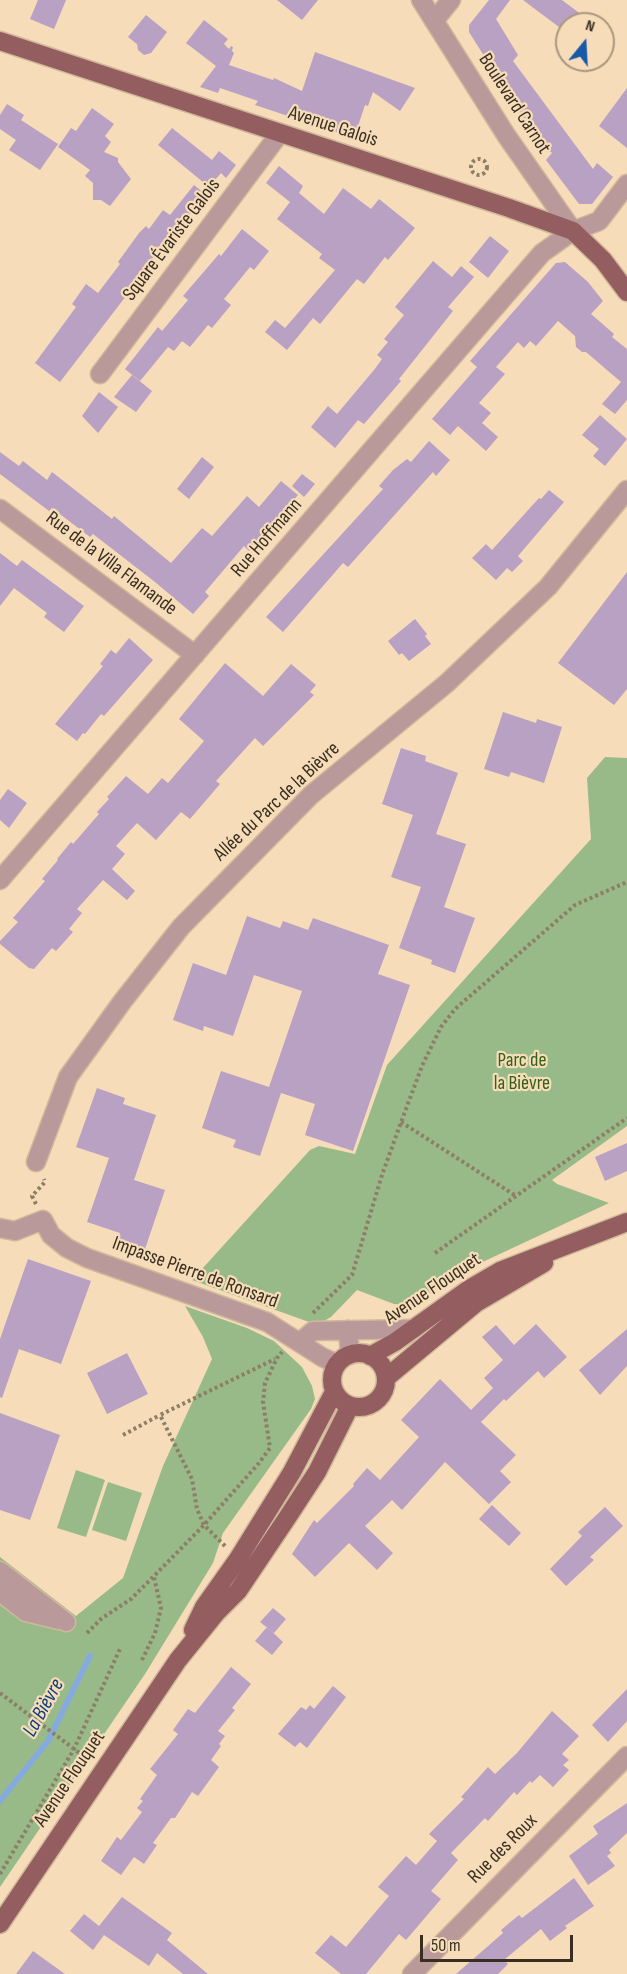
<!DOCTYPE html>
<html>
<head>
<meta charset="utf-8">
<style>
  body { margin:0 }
  #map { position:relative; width:627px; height:1974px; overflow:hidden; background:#f6dcb9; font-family:"Sofia Sans Condensed",sans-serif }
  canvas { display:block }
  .north { position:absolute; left:555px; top:12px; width:60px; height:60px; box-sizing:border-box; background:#f6dcb9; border:2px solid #aa977c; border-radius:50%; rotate:18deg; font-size:16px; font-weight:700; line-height:24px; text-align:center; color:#382f21 }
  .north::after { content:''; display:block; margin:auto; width:21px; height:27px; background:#185aaa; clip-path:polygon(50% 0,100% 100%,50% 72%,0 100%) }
  .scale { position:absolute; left:420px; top:1935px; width:153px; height:27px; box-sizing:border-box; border:3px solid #382f21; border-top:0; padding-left:8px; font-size:18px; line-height:21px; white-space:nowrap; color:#382f21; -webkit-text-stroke:4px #f6dcb9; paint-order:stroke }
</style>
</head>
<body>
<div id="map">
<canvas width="627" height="1974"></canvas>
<div class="north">N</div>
<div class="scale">50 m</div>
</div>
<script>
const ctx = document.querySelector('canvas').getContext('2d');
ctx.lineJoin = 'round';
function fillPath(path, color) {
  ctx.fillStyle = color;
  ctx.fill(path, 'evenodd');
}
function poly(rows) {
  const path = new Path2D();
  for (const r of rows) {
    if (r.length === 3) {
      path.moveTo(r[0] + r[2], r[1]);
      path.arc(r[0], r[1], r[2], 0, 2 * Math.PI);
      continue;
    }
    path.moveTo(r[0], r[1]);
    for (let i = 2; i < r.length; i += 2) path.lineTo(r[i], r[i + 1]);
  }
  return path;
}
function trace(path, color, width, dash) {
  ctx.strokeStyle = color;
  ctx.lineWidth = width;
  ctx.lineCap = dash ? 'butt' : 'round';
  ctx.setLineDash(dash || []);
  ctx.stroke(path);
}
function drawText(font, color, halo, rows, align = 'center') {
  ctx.font = font + ' "Sofia Sans Condensed",sans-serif';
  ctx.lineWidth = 4.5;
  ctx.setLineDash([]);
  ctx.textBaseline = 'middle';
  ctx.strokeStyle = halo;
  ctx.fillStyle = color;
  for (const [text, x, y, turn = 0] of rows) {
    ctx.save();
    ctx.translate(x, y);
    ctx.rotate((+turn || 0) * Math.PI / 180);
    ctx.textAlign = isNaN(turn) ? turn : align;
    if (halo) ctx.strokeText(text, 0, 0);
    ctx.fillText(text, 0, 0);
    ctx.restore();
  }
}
fillPath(poly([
  [605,757,627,758,627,1126,552,1180,557,1184,609,1203,474,1266,409,1305,394,1304,357,1290,331,1317,324,1321,309,1322,192,1280,310,1150,319,1146,355,1154,387,1065,591,839,587,778],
  [185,1306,247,1328,274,1341,302,1367,312,1386,315,1399,311,1409,223,1533,213,1563,145,1674,0,1887,0,1557,76,1616,123,1578,163,1466,212,1359,203,1337],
  [76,1470,105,1480,86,1537,57,1528],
  [108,1482,142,1493,126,1541,92,1530]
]), '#98ba89');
trace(poly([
  [0,1801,48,1741,90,1656]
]), '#85abde', 6);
fillPath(poly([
  [38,0,66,0,54,29,30,19],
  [277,0,318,0,302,20],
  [489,0,510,0,496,19,518,55,513,61,593,169,597,163,613,177,592,204,579,204,546,160,552,153,537,140,469,32,469,25],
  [523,0,562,0,594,24,567,24,567,33],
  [146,15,167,32,151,53,144,55,138,50,137,44,128,37],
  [204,20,228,39,224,44,229,49,231,46,233,47,232,51,234,53,229,65,273,80,274,78,302,91,315,52,415,88,400,111,373,92,368,106,365,105,354,138,255,105,258,101,220,88,218,93,200,87,216,66,186,43],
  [627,88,627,148,599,126],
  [7,104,24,115,21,120,58,144,40,170,9,150,16,140,0,129,0,115],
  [92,108,114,124,105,136,111,142,104,152,118,158,118,162,131,179,110,206,101,200,93,200,93,183,85,176,90,170,58,147,71,128,76,131],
  [172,128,212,160,219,151,236,165,226,178,221,173,209,187,158,145],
  [279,166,303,186,299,193,324,214,343,188,371,209,379,199,415,228,388,260,385,257,364,284,357,279,320,324,313,318,287,350,265,332,275,320,285,328,335,270,319,258,322,254,277,219,290,202,266,183],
  [194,185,205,194,162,250,160,248,135,282,136,283,60,382,35,363,76,307,72,304,86,284,98,293,120,264,118,262,139,233,146,226,149,229,163,210,170,215],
  [242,229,269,251,254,270,250,267,224,299,231,305,212,328,208,325,190,347,182,341,174,351,168,347,140,381,125,369,158,327,162,331,188,300,183,296,219,254,221,256],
  [490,236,509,251,488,278,469,262],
  [433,261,452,277,461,266,474,277,448,307,453,311,399,379,401,381,364,424,358,420,335,448,311,427,328,406,337,414,374,370,382,359,377,355,388,342,384,339,404,315,395,307],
  [565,262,588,282,603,301,591,314,614,334,612,337,627,349,627,400,615,414,602,404,621,382,586,352,582,352,576,347,575,336,558,321,536,346,530,341,524,348,518,342,496,367,505,374,479,403,491,413,482,423,498,437,486,451,458,426,450,435,432,419,477,367,470,361,556,263],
  [132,375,152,391,136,412,114,397],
  [99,392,118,407,98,433,82,416],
  [600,415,627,439,605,466,593,456,599,449,582,435],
  [429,441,450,460,436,476,433,472,348,567,343,563,283,632,266,617,383,489,379,486,393,470,407,459,411,462],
  [0,452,19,466,23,461,47,480,52,472,112,519,114,516,171,563,202,528,212,536,247,496,259,507,281,481,298,495,249,551,244,546,205,592,209,596,193,614,155,582,93,534,90,537,52,508,49,511,0,474],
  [202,457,214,467,189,499,177,489],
  [302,474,315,484,304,497,292,486],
  [549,490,564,502,518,556,523,561,512,572,507,568,496,580,472,558,486,544,492,550,539,498,541,499],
  [0,553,17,566,22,560,84,606,64,632,44,617,47,613,14,588,0,606],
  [627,572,627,689,614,705,558,663],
  [415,619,427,634,425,636,431,644,409,661,402,653,399,655,388,641],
  [129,638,153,660,104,716,101,714,85,734,83,733,77,741,55,724,103,666,100,664,111,650,116,654],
  [225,663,263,696,291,664,316,685,310,692,314,695,263,746,255,738,216,781,220,784,190,819,181,812,156,840,137,823,116,846,125,854,112,869,135,891,127,900,103,880,77,909,82,913,69,929,73,932,56,951,52,948,34,969,29,968,0,944,0,941,18,922,13,918,45,881,42,879,58,860,57,859,71,842,73,844,99,814,97,812,109,799,107,797,126,776,148,794,162,778,168,783,204,741,179,719],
  [503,712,536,723,537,719,562,727,544,783,511,772,509,777,484,769],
  [401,748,426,756,425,761,458,773,436,834,466,844,444,907,475,918,455,973,431,964,432,960,399,948,421,887,391,877,413,815,382,804],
  [8,789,27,803,9,828,0,820,0,800],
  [247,916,280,928,283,921,308,930,313,918,389,945,378,974,410,985,353,1151,305,1135,315,1104,281,1093,260,1156,233,1147,236,1140,202,1128,221,1071,269,1087,302,991,254,975,233,1036,204,1026,203,1031,173,1020,193,963,226,975],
  [97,1088,125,1098,123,1104,156,1115,134,1180,165,1190,145,1249,118,1239,120,1233,87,1222,109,1158,76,1147],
  [627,1143,627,1171,605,1181,595,1157],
  [28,1259,91,1281,61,1364,19,1349,2,1398,0,1397,0,1339],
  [536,1324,567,1357,544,1378,538,1371,506,1401,504,1399,481,1422,516,1455,500,1471,511,1482,489,1504,445,1462,402,1510,392,1500,365,1526,393,1553,377,1570,349,1543,315,1577,292,1554,314,1520,317,1523,354,1486,353,1484,367,1468,380,1480,419,1437,401,1420,440,1379,471,1410,493,1388,484,1378,503,1360,482,1337,496,1325,514,1345],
  [627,1329,627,1366,600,1395,579,1370],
  [127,1353,148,1394,107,1414,87,1373],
  [0,1413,60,1435,30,1520,0,1510],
  [492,1505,521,1533,509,1546,479,1519],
  [605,1507,623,1526,590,1557,594,1560,566,1586,550,1569,582,1536,578,1532],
  [273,1608,286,1619,274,1633,260,1622],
  [267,1627,283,1642,272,1655,255,1641],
  [231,1667,251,1684,232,1708,235,1710,218,1731,225,1736,219,1744,221,1746,211,1760,219,1767,198,1796,192,1792,175,1818,171,1818,153,1843,157,1845,144,1864,134,1857,121,1875,101,1861,117,1837,121,1840,142,1812,137,1808,143,1801,140,1799,157,1775,150,1769,178,1734,173,1730,188,1709,195,1713],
  [333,1686,346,1697,307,1748,300,1742,295,1747,278,1734,301,1707,306,1710,310,1705,314,1709],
  [627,1689,627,1721,608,1742,592,1725],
  [552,1711,579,1736,562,1754,569,1760,563,1765,569,1770,553,1787,540,1775,532,1783,530,1781,517,1795,514,1792,488,1821,485,1818,451,1853,458,1860,431,1891,441,1899,406,1940,399,1934,366,1974,341,1974,315,1953,331,1935,346,1947,389,1896,378,1887,406,1856,416,1865,437,1841,429,1834,464,1799,461,1797,488,1767,495,1774,517,1753],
  [627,1803,627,1833,609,1850,611,1853,607,1856,615,1866,588,1885,569,1856,598,1834,593,1826],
  [574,1878,594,1906,565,1926,567,1928,550,1941,541,1929,504,1960,508,1964,498,1974,456,1974,503,1933,501,1930,519,1915,522,1918],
  [122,1897,172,1933,167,1940,208,1974,183,1974,157,1953,149,1966,104,1935,93,1950,70,1931,84,1914,99,1926],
  [33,1951,65,1974,16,1974]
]), '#b8a1c2');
const minor = poly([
  [421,0,506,135,573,231],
  [434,21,451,0],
  [100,374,280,133],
  [0,509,195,655],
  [0,880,542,253,573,231,599,221,627,184],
  [36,1162,68,1077,122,1002,181,927,311,795,447,683,548,587,627,490],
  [0,1228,15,1231,43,1220,51,1235,67,1248,87,1258,267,1322,322,1357,337,1364],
  [348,1330,350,1355],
  [300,1342,313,1331,414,1329],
  [0,1571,66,1622],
  [0,1592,26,1612,59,1620],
  [412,1974,627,1756]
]);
const major = poly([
  [0,41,509,208,573,231,603,260,627,292],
  [359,1380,27],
  [370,1356,395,1342,469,1289,500,1271,627,1222],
  [386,1378,476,1303,544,1263],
  [193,1630,204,1607,238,1559,292,1472,334,1392],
  [0,1924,178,1660,216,1613,238,1591,289,1515,317,1472,350,1406]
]);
trace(minor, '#d0b99b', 21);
trace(major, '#d0b99b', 21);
trace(poly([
  [479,167,8],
  [401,1122,516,1196],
  [36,1204,32,1196,45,1182,44,1179],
  [435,1253,627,1118],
  [313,1313,352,1275,382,1175,400,1125,422,1066,441,1027,455,1009,575,905,627,882],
  [123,1435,160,1415],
  [225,1546,204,1525,197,1509,192,1479,160,1415,275,1359],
  [87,1633,101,1619,131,1599,154,1576,204,1525,259,1463,270,1448,263,1402,265,1383,277,1358,282,1352],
  [142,1660,155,1633,161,1608,154,1577],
  [0,1693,90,1761],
  [0,1874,74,1749,120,1649]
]), '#8e7e66', 4, [3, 3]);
trace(minor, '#b9999a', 18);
trace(major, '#945d60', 18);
drawText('20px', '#382f21', '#f6dcb9', [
  ["Boulevard Carnot",514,104,57],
  ["Avenue Galois",333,127,18],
  ["Square Évariste Galois",172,240,-53],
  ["Rue Hoffmann",267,538,-49],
  ["Rue de la Villa Flamande",111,564,37],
  ["Allée du Parc de la Bièvre",277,802,-43],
  ["Impasse Pierre de Ronsard",195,1273,20],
  ["Avenue Flouquet",433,1289,-34],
  ["Avenue Flouquet",70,1779,-56],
  ["Rue des Roux",503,1849,-45]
]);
drawText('20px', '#336117', '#f6dcb9', [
  ["Parc de",522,1061],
  ["la Bièvre",522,1084]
]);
drawText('italic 21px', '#0e407d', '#f6dcb9', [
  ["La Bièvre",44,1708,-61]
]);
</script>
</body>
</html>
